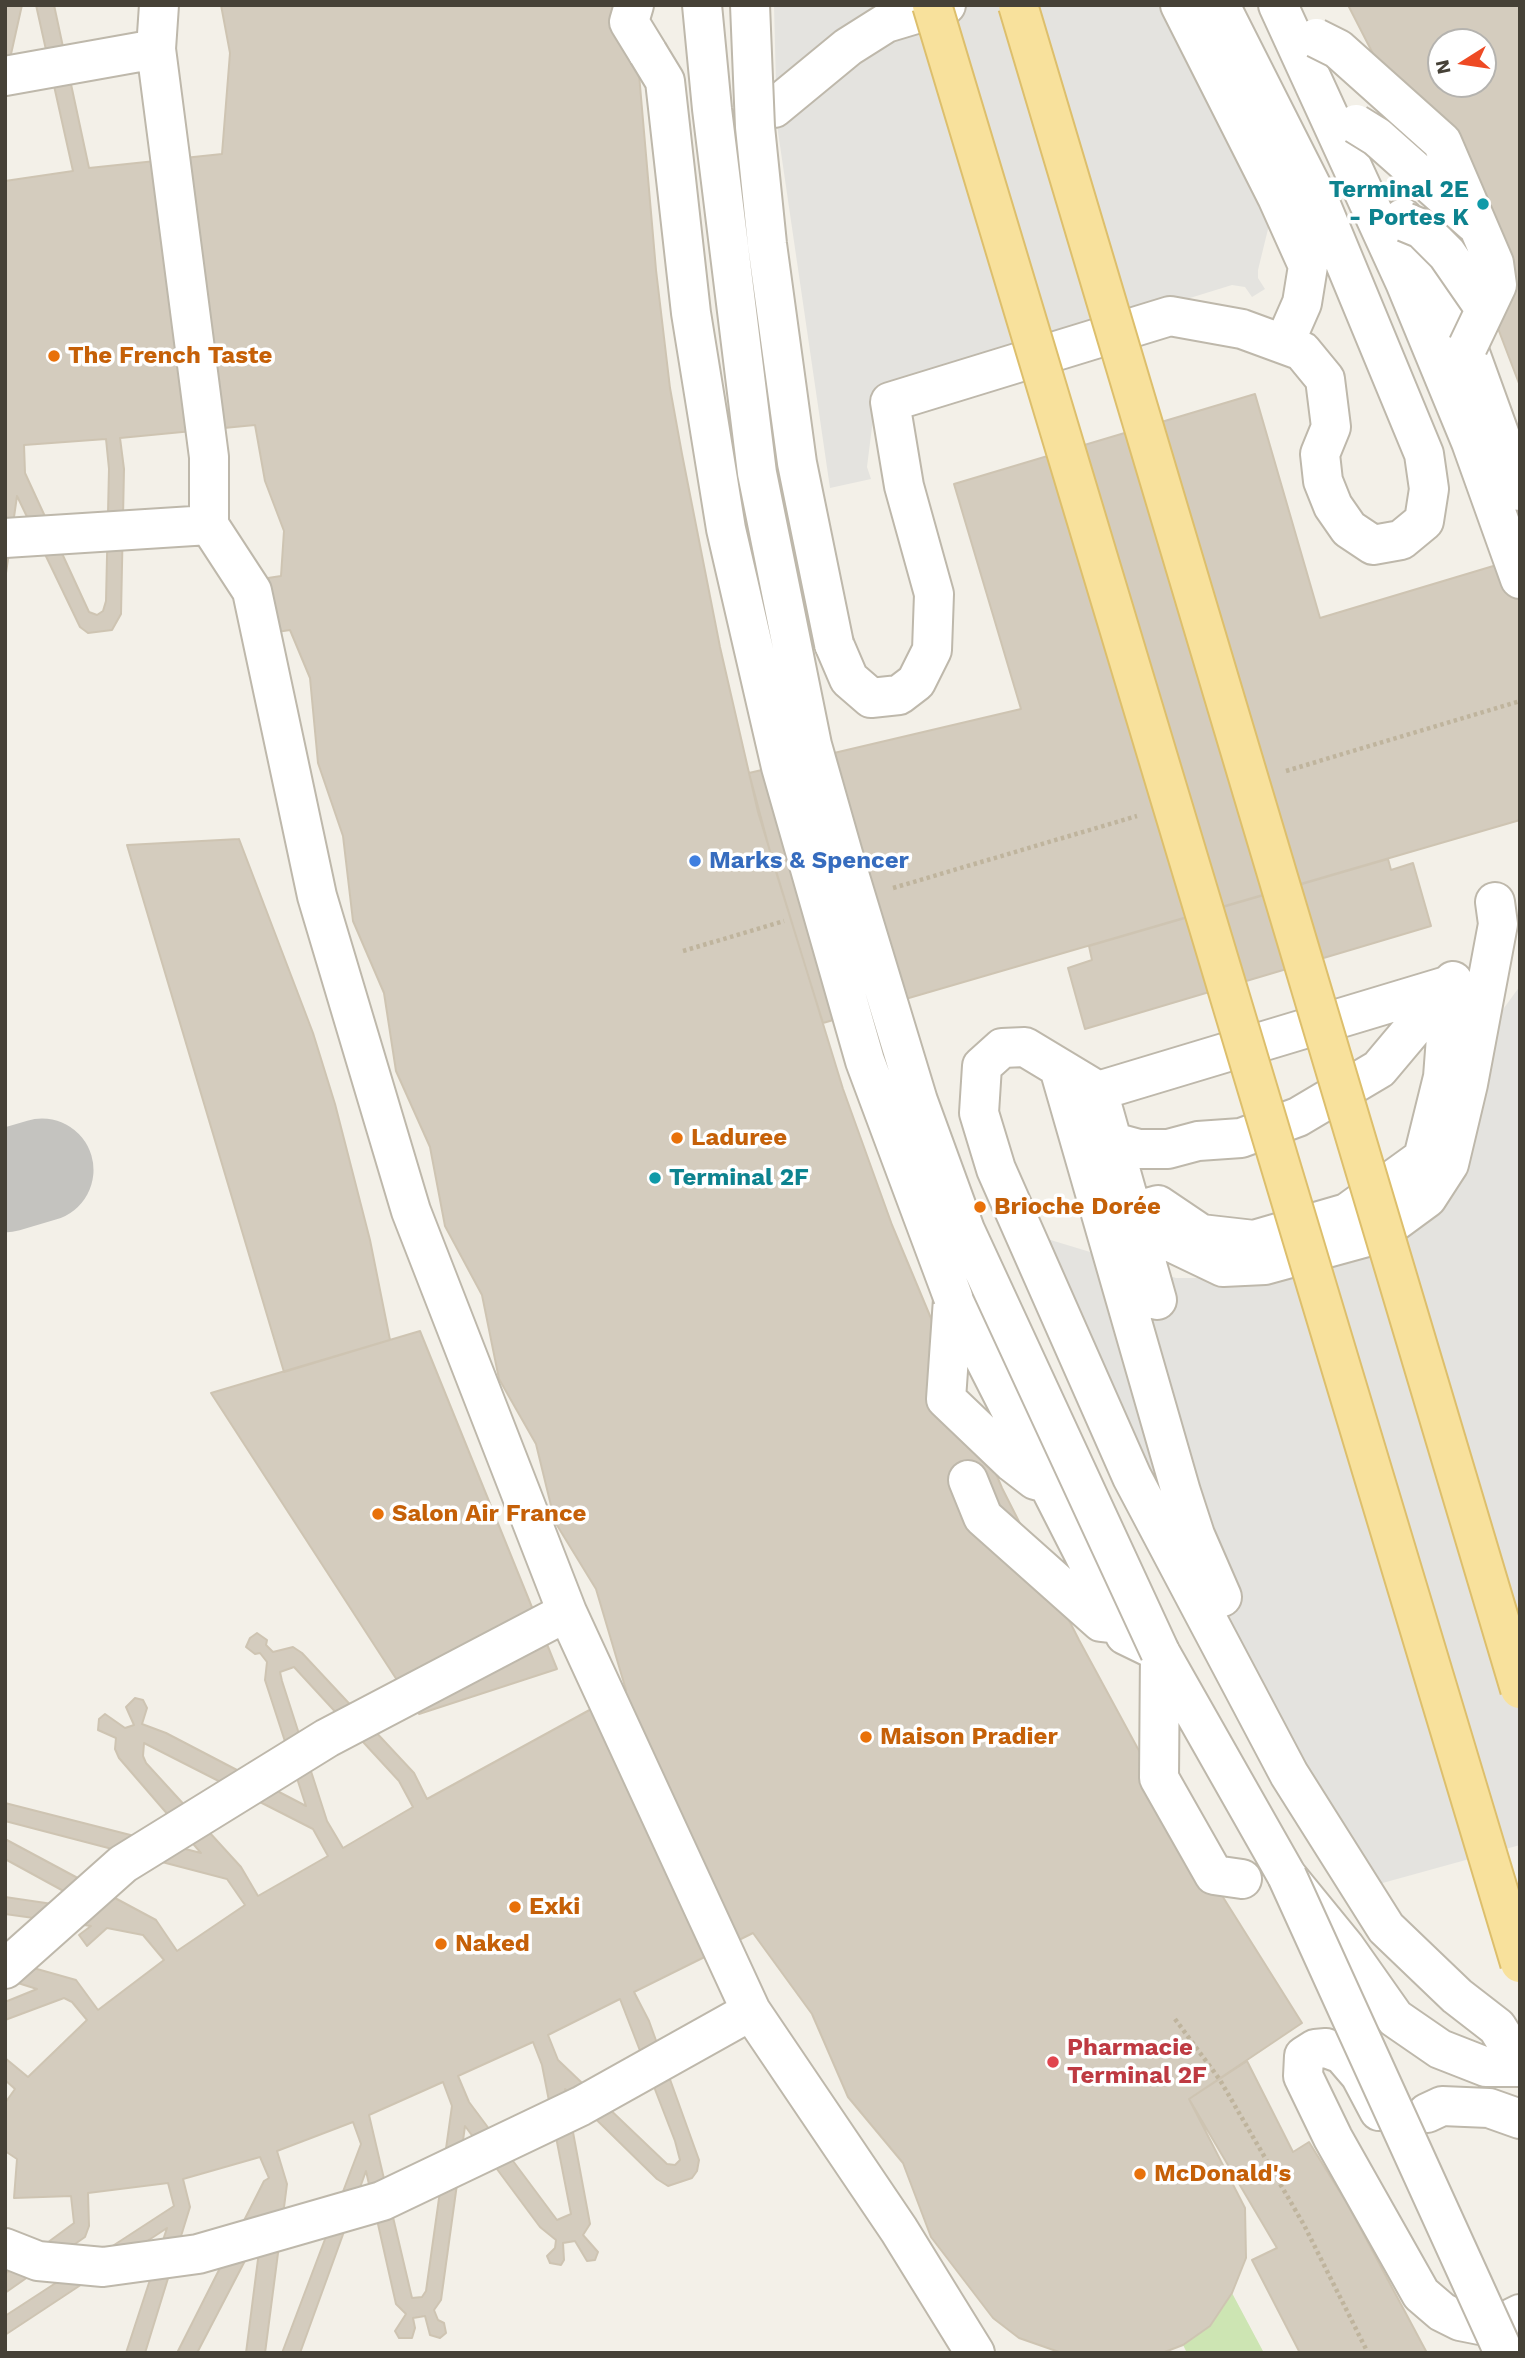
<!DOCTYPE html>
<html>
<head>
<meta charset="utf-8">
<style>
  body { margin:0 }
  #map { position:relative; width:1525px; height:2358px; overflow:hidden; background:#f3f0e8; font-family:"Work Sans",sans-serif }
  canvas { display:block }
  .frame { position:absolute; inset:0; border:7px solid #464137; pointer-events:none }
  .north { position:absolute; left:1427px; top:28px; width:70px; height:70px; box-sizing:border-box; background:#fff; border:2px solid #b5b3af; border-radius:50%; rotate:258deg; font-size:19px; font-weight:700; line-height:28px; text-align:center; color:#464137 }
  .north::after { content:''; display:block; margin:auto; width:24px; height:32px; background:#ee4a24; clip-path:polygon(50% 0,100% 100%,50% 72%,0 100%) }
</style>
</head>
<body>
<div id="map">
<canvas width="1525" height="2358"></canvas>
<div class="frame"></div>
<div class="north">N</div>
</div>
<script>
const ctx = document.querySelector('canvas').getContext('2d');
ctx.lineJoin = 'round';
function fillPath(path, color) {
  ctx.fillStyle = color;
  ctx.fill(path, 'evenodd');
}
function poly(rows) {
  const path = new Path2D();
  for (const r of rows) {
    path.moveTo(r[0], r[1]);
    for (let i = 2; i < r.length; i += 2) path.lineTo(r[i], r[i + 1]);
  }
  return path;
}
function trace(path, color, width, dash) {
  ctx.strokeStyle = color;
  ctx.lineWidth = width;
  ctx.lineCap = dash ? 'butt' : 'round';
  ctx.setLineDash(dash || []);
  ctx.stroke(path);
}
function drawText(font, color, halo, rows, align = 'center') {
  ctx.font = font + ' "Work Sans",sans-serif';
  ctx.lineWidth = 7;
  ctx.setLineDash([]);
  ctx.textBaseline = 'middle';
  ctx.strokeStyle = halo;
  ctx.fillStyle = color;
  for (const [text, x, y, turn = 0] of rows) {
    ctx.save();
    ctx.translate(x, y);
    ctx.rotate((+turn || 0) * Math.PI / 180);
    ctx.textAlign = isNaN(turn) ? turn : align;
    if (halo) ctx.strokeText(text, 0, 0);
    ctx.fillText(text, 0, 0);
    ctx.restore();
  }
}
fillPath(poly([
  [1232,2293,1264,2353,1187,2353,1183,2345,1210,2326]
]), '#cde5b3');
fillPath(poly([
  [774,5,1170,5,1269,225,1258,270,1258,278,1265,289,1252,297,1245,287,1232,285,876,395,867,467,871,479,830,488,777,125],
  [1520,986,1520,1845,1379,1884,1277,1725,1179,1530,1044,1238,1176,1278,1262,1278,1363,1255,1488,1030]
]), '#e4e3df');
trace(poly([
  [5,1181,42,1170]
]), '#c4c3bf', 103);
const building = poly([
  [5,5,22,5,5,81,5,5],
  [36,5,54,5,89,168,222,154,230,53,221,5,633,5,656,270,670,388,682,454,720,647,758,812,843,1089,892,1225,1002,1488,1079,1640,1189,1843,1302,2023,1189,2099,1245,2208,1246,2258,1232,2293,1210,2326,1183,2345,1162,2353,1062,2353,1019,2338,993,2318,931,2237,903,2163,848,2097,812,2014,753,1933,634,1992,649,2021,699,2160,697,2171,692,2178,668,2186,657,2179,565,2089,590,2224,583,2235,598,2252,595,2260,587,2261,575,2241,563,2243,564,2260,561,2265,550,2263,547,2256,555,2248,556,2240,540,2227,465,2126,441,2300,434,2310,438,2320,444,2323,446,2333,440,2338,430,2335,425,2316,413,2318,415,2328,412,2338,399,2338,395,2331,406,2314,396,2304,366,2171,300,2353,282,2353,361,2144,353,2122,277,2151,287,2184,265,2353,246,2353,262,2228,197,2353,177,2353,264,2181,269,2178,260,2157,183,2179,190,2207,145,2353,126,2353,167,2228,5,2335,5,2316,174,2206,168,2183,88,2193,89,2226,85,2237,5,2293,5,2274,74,2223,71,2196,14,2198,17,2159,5,2151,5,2103,15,2089,5,2080,5,2058,28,2077,87,2020,72,2002,64,1998,5,2020,5,2002,37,1989,5,1979,5,1960,76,1980,98,2010,164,1960,143,1935,107,1928,87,1946,79,1935,91,1926,5,1914,5,1897,100,1911,5,1859,5,1839,156,1920,177,1951,245,1905,227,1879,5,1821,5,1803,201,1853,119,1758,115,1749,116,1738,98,1730,99,1719,105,1714,125,1728,134,1725,126,1707,135,1698,143,1700,147,1708,142,1724,166,1733,306,1806,265,1680,267,1662,260,1653,255,1654,246,1647,250,1638,257,1633,267,1640,266,1645,273,1652,293,1647,302,1653,414,1773,427,1799,626,1690,596,1589,555,1522,536,1444,499,1379,482,1295,445,1226,430,1147,396,1071,384,993,353,921,343,836,318,763,310,678,290,630,277,632,268,578,281,576,284,531,265,481,255,425,120,438,124,469,121,614,112,630,88,633,80,627,17,496,5,580,5,181,73,171,36,5],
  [106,439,109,469,106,601,103,611,97,615,89,612,25,473,24,445,106,439],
  [294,1667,399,1781,413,1807,343,1848,327,1821,282,1681,280,1672,294,1667],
  [144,1743,313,1829,328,1856,258,1896,241,1867,146,1763,143,1756,144,1743],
  [620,1999,675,2141,680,2160,675,2165,667,2164,558,2060,548,2035,620,1999],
  [533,2042,542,2065,571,2214,557,2220,469,2102,458,2076,533,2042],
  [443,2082,452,2106,426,2291,422,2297,412,2298,369,2115,443,2082],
  [1348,5,1520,5,1520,386,1486,297,1430,165,1348,5],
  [1441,42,1483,42,1483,84,1441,84,1441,42],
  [1255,394,1320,618,1520,558,1520,820,823,1023,772,859,749,773,1021,709,954,484,1255,394],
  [239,839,313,1033,335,1104,370,1240,390,1340,284,1372,127,845,239,839],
  [1388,859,1391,870,1413,863,1431,926,1085,1029,1068,968,1092,960,1089,946,1388,859],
  [420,1331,557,1669,419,1714,211,1393,420,1331],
  [1247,2061,1293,2152,1309,2142,1348,2205,1427,2353,1300,2353,1252,2260,1277,2248,1189,2099,1247,2061]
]);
fillPath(building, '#d4ccbe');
trace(building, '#cec4b2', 2);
const minor = poly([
  [159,5,156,49,209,457,209,525,252,591,317,896,411,1211,567,1612,751,2011,899,2230,975,2353],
  [634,5,629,22,648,53],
  [1180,5,1277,197,1308,266,1302,303,1284,344],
  [1278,5,1405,282,1471,442,1520,579],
  [5,76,156,49],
  [774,108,848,47,886,23,946,5],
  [1403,218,1439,279,1461,328,1520,491],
  [5,538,209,525],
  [834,644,849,679,871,698,899,695,916,682,932,650,934,594,904,486,890,402,1170,316,1242,329,1302,351,1325,379,1331,427,1320,454,1323,481,1333,506,1349,529,1373,545,1401,540,1424,521,1429,489,1424,454,1321,205,1220,5],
  [1450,985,1443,1077,1423,1158,1347,1213,1254,1240,1201,1234,1158,1205,1133,1212,1154,1234,1223,1267,1265,1265,1378,1234,1427,1198,1449,1164,1468,1084,1498,924,1495,902],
  [1059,1068,1181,1492,1195,1535,1222,1597],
  [1098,1091,1450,985],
  [1113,1142,1139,1149,1168,1149,1198,1141,1241,1138,1298,1117,1379,1069,1453,981],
  [953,1297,1125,1635,1160,1652,1287,1876,1345,1947,1395,2018,1440,2049,1486,2067,1520,2067],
  [953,1299,946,1399,1013,1463,1035,1480,1050,1484],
  [1157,1300,1098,1091,1025,1047,1002,1048,982,1066,979,1113,996,1169,1132,1477,1289,1774,1386,1928,1457,1996,1497,2027,1520,2064],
  [968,1480,983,1517,1101,1622,1118,1624],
  [1160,1652,1159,1778,1214,1875,1242,1879],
  [5,1969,123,1864,327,1738,567,1612],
  [1379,2111,1360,2075,1342,2054,1326,2048,1315,2049,1304,2056,1303,2076,1333,2138,1421,2294,1442,2312,1460,2321,1480,2325,1502,2323,1520,2314],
  [1427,2113,1442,2106,1489,2108,1520,2119],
  [5,2248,38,2261,103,2267,198,2254,382,2201,581,2106,751,2011]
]);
trace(minor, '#beb8ab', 42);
trace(poly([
  [1286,771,1520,701],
  [893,888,1137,816],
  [683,951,784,921],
  [1175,2019,1220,2080,1304,2225,1368,2353]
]), '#bfb49d', 4.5, [3.5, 3.5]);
trace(minor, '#fff', 38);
const minorBridge = poly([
  [702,5,712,109,757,473,812,745,843,854,918,1101,965,1230,1160,1652],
  [750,5,755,127,767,244,797,463,834,644],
  [1316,38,1338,49,1442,142,1494,263,1497,285,1468,346],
  [648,53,665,81,691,313,726,529,781,767,865,1061,953,1297],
  [1356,124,1377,137,1474,223],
  [1405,222,1422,229,1447,254,1485,309],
  [1287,1876,1504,2353]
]);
const majorBridge = poly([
  [932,5,1520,1963],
  [1018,5,1520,1689]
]);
trace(minorBridge, '#beb8ab', 42, []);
trace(majorBridge, '#ddbf6c', 42, []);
trace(minorBridge, '#fff', 38);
trace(majorBridge, '#f8e19c', 38);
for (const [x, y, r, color] of [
  [1483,204,7,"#0f9aa8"],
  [54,356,7,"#e8710a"],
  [695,861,7,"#3f7fe0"],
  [677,1138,7,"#e8710a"],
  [655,1178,7,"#0f9aa8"],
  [980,1207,7,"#e8710a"],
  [378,1514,7,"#e8710a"],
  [866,1737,7,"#e8710a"],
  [515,1907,7,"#e8710a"],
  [441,1944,7,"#e8710a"],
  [1053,2062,7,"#e0444e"],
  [1140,2174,7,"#e8710a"]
]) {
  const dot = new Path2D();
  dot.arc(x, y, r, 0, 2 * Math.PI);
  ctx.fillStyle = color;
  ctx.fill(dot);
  trace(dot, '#fff', 2.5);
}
drawText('bold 24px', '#0d838f', '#fff', [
  ["Terminal 2E",1469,190],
  ["- Portes K",1469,218],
  ["Terminal 2F",669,1178,"left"]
], 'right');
drawText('bold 24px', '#c56008', '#fff', [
  ["The French Taste",68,356],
  ["Laduree",691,1138],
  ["Brioche Dorée",994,1207],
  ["Salon Air France",392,1514],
  ["Maison Pradier",880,1737],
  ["Exki",529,1907],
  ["Naked",455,1944],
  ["McDonald's",1154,2174]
], 'left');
drawText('bold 24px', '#366cbe', '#fff', [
  ["Marks & Spencer",709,861]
], 'left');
drawText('bold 24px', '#be3a42', '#fff', [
  ["Pharmacie",1067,2048],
  ["Terminal 2F",1067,2076]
], 'left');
</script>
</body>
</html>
